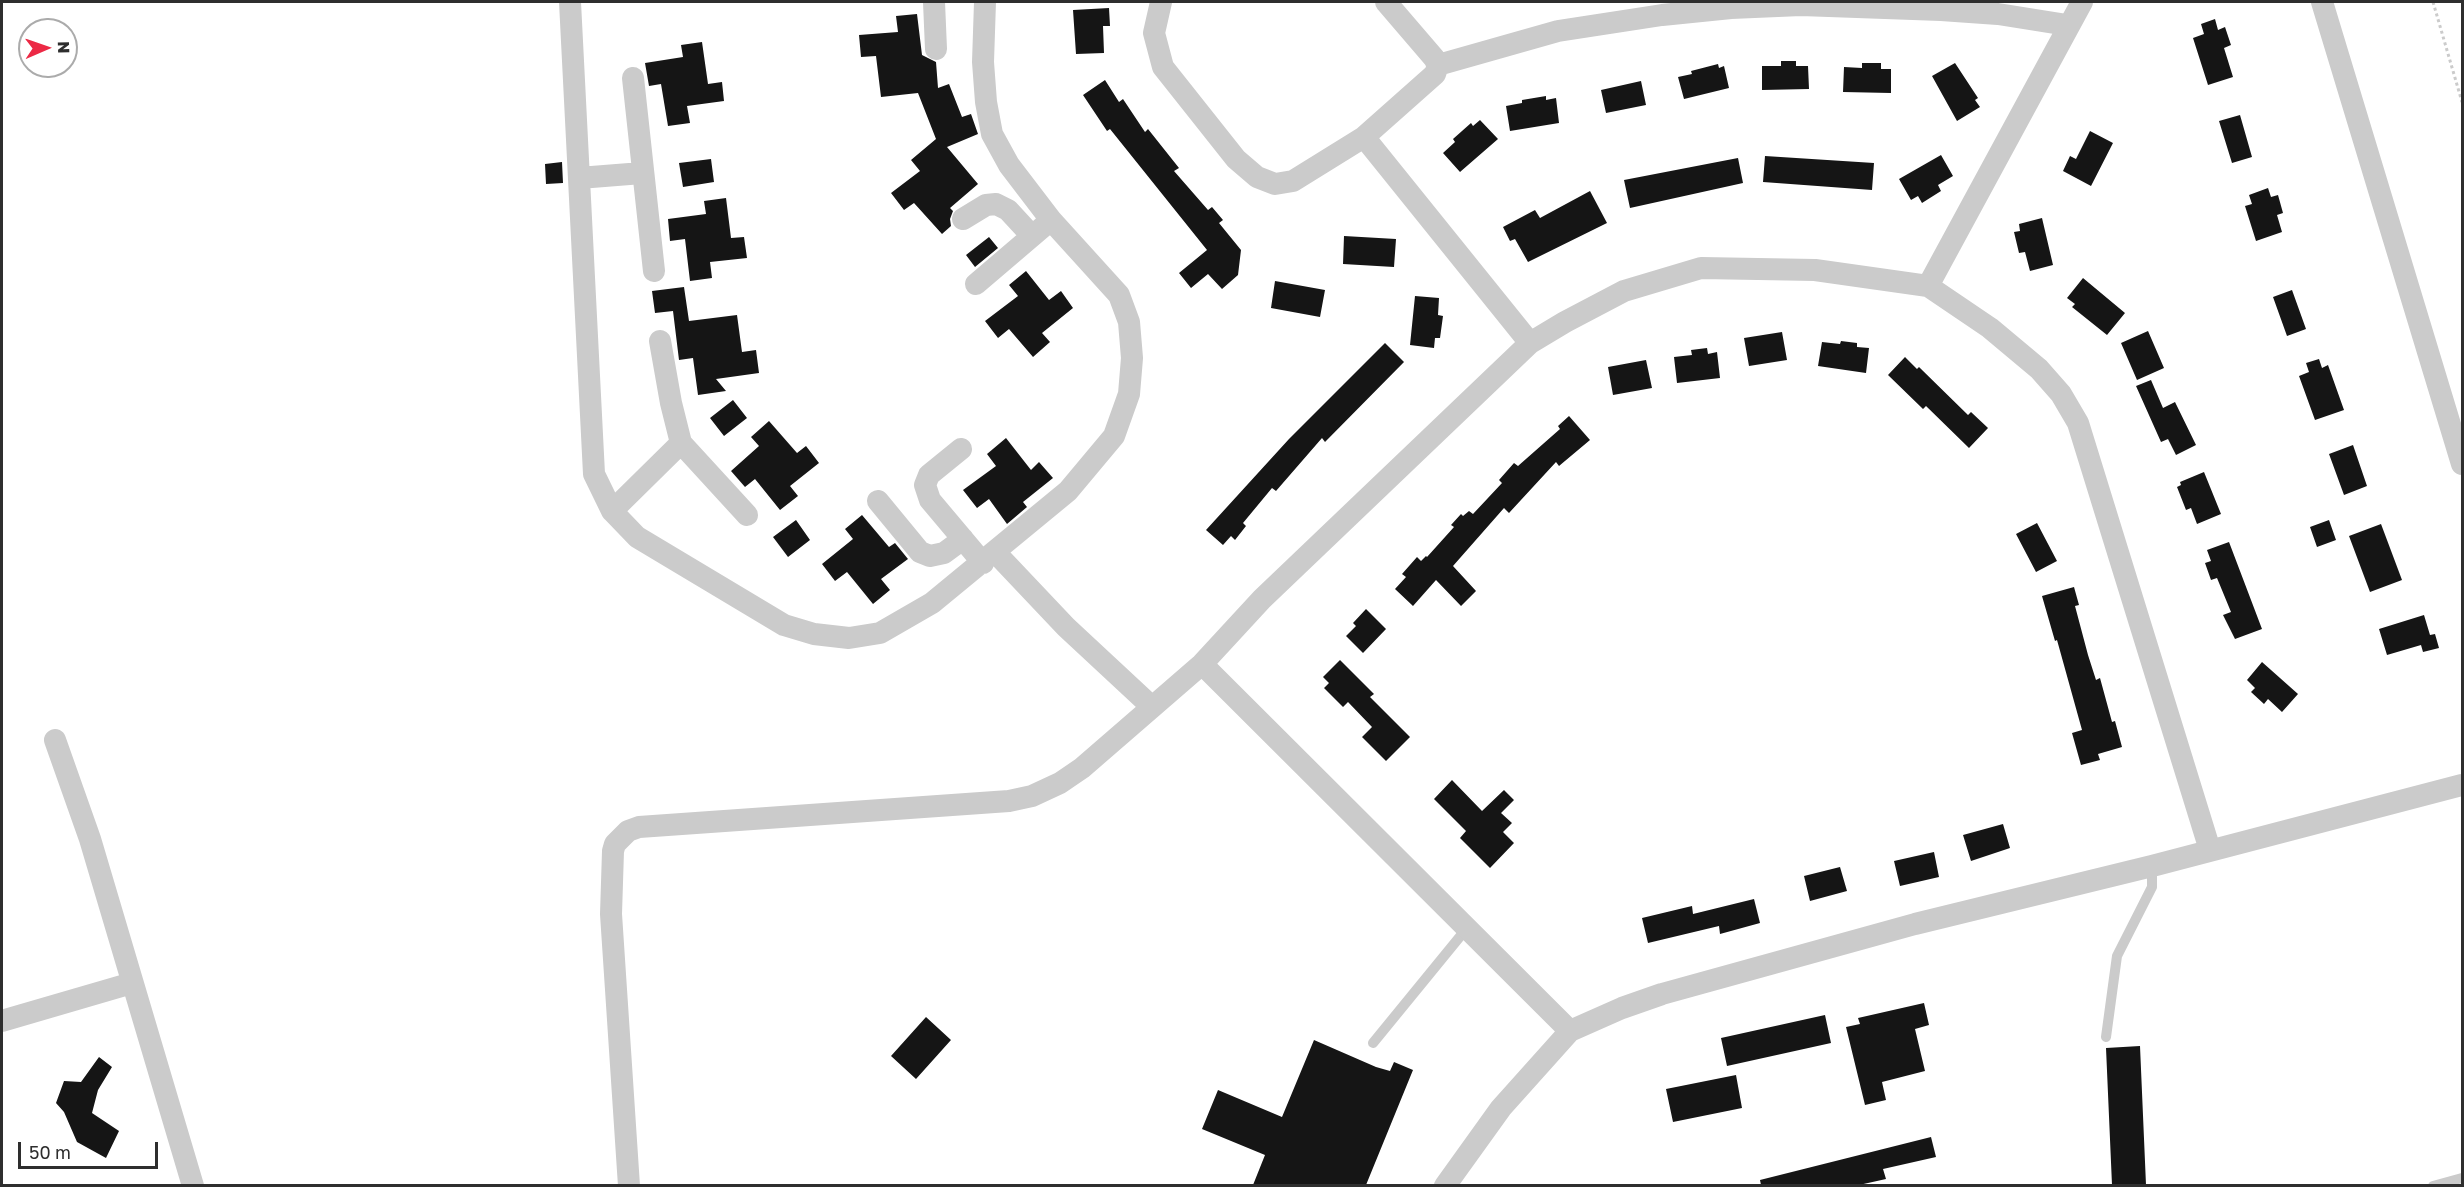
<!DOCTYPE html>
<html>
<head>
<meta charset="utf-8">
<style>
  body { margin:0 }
  #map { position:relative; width:2464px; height:1187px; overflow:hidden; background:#fff; font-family:"Golos Text",sans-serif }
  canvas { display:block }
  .frame { position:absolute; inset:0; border:3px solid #2e2e2e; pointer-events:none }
  .north { position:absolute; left:18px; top:18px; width:60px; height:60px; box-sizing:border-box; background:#fff; border:2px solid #ababab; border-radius:50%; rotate:88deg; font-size:16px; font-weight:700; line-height:24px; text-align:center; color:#2e2e2e }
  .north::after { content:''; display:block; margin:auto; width:21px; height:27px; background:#ec2945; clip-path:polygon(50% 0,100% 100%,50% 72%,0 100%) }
  .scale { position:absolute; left:18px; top:1142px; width:140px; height:27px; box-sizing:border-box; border:3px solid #2e2e2e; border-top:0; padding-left:8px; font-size:18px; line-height:21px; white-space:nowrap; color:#2e2e2e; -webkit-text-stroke:4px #fff; paint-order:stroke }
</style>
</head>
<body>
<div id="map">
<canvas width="2464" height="1187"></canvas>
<div class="frame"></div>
<div class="north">N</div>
<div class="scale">50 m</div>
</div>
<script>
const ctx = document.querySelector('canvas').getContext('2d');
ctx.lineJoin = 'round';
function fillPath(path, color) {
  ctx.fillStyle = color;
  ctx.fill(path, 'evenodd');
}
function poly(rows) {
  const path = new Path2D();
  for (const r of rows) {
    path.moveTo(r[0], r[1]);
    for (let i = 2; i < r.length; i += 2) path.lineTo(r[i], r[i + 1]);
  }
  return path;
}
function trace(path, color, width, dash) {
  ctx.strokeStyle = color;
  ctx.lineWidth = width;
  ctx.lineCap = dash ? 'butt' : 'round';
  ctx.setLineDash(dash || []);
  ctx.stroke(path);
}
fillPath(poly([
  [1109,8,1110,26,1103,26,1104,53,1076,54,1073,10],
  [917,14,922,55,936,62,938,88,949,84,962,117,971,114,978,134,947,147,978,184,950,208,953,211,950,219,951,226,942,234,914,203,904,210,891,193,920,171,911,160,936,139,918,93,881,97,876,56,861,57,859,35,898,32,896,16],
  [2215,19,2218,30,2225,27,2231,45,2224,48,2233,77,2208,85,2193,38,2204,34,2201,24],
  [702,42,708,84,722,82,724,101,687,106,690,123,668,126,661,84,649,86,645,63,683,57,681,45],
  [1781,61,1796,61,1796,66,1808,66,1809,89,1762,90,1762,66,1781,66],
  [1862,63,1881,63,1881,69,1891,69,1891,93,1843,92,1844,67,1862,68],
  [1955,63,1978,98,1975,100,1980,107,1957,121,1932,76],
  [1718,64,1719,68,1724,66,1729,88,1684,99,1678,77,1692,74,1691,71],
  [1105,80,1119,102,1123,99,1145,132,1148,129,1179,168,1174,171,1208,210,1212,207,1223,220,1219,223,1241,250,1238,275,1222,289,1208,274,1191,288,1179,273,1207,250,1110,129,1107,131,1083,95],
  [1641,81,1646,105,1606,113,1601,90],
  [1546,96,1546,100,1556,98,1559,123,1510,131,1506,106,1522,103,1522,100],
  [2240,115,2252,157,2232,163,2219,121],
  [1480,120,1498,139,1460,172,1443,153,1455,142,1453,139,1471,123,1473,126],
  [2090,131,2113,143,2091,186,2063,171,2070,156,2076,159],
  [1941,155,1953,176,1938,185,1941,191,1922,203,1918,196,1911,200,1899,179],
  [1765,156,1874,163,1872,190,1763,182],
  [1738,158,1743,183,1630,208,1624,180],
  [711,159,714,182,683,187,679,163],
  [562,162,563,183,546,184,545,164],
  [2268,188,2271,197,2278,195,2283,213,2277,215,2282,232,2256,241,2245,206,2252,204,2249,195],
  [1590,191,1607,223,1528,262,1515,239,1510,241,1503,227,1535,210,1540,218],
  [726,198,731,238,744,237,747,258,710,262,712,278,690,281,685,239,670,241,668,219,706,214,704,201],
  [2042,218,2053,265,2030,271,2025,252,2019,253,2014,232,2020,231,2019,224],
  [1344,236,1396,239,1394,267,1343,264],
  [989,237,998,248,975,267,966,255],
  [1026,271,1049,300,1061,291,1073,308,1042,333,1050,342,1033,357,1009,329,998,338,985,321,1018,296,1009,285],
  [2083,278,2125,313,2107,335,2072,307,2075,304,2067,298],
  [1275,281,1325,290,1320,317,1271,308],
  [684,287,689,321,737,315,742,352,756,350,759,373,716,379,726,391,698,395,693,358,679,360,673,311,655,313,652,291],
  [2292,290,2306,329,2287,336,2273,297],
  [1415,296,1439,298,1438,315,1443,316,1440,338,1435,338,1434,348,1410,345],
  [2148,331,2164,368,2137,380,2121,343],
  [1782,332,1787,360,1749,366,1744,338],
  [1841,341,1857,343,1857,347,1869,348,1866,373,1818,366,1822,342,1840,344],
  [1385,343,1404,362,1325,442,1322,438,1276,491,1272,488,1243,523,1246,526,1235,540,1231,536,1223,545,1206,530,1289,439],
  [1707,348,1708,354,1717,352,1720,378,1677,383,1674,357,1692,355,1691,350],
  [1905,357,1917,369,1919,367,1968,415,1971,412,1988,428,1969,448,1926,406,1923,409,1888,375],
  [2319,359,2322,368,2328,365,2344,410,2315,420,2299,376,2309,372,2306,363],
  [1646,360,1652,388,1613,395,1608,367],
  [2151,380,2163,408,2175,402,2196,445,2176,455,2168,439,2161,442,2136,386],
  [733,400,747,418,724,436,710,418],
  [1569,416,1590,440,1559,466,1556,462,1509,513,1504,508,1453,566,1476,591,1461,606,1436,580,1413,606,1395,589,1406,577,1402,574,1417,557,1421,561,1426,556,1427,557,1454,527,1451,525,1461,514,1463,516,1469,511,1473,514,1502,483,1499,480,1514,463,1518,466,1560,429,1558,426],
  [769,421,797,453,806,446,819,463,790,486,798,496,780,510,755,479,745,487,731,471,759,446,751,437],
  [1006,438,1031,470,1039,462,1053,478,1023,502,1027,507,1007,524,989,499,977,508,963,490,996,466,987,454],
  [2353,445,2367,486,2344,495,2329,454],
  [2204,472,2221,514,2197,524,2191,508,2186,510,2177,487,2181,485,2180,482],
  [862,515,889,547,895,543,908,559,881,579,890,590,873,604,847,572,835,581,822,564,853,539,845,529],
  [796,520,810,540,788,557,773,537],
  [2329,520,2336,540,2317,547,2310,527],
  [2037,523,2057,561,2036,572,2016,534],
  [2381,524,2402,580,2370,592,2349,536],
  [2229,542,2262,629,2235,639,2223,615,2231,612,2217,578,2211,580,2205,563,2211,561,2207,550],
  [2074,587,2079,605,2075,606,2088,655,2096,680,2100,678,2112,722,2115,721,2122,747,2098,754,2100,760,2081,765,2072,733,2082,730,2057,640,2055,641,2042,596],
  [1366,609,1386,629,1363,653,1346,636,1356,626,1353,623],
  [2424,615,2430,635,2435,634,2439,648,2423,652,2421,645,2387,655,2379,629],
  [1340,660,1374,694,1370,697,1410,737,1386,761,1362,737,1372,727,1348,702,1343,707,1324,688,1329,683,1323,677],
  [2262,662,2298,694,2282,712,2268,699,2264,704,2251,692,2255,688,2247,680],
  [1452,780,1482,811,1504,790,1514,800,1501,813,1512,823,1503,832,1514,843,1490,868,1460,838,1466,831,1434,799],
  [2003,824,2010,848,1971,861,1963,835],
  [1934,852,1939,877,1900,886,1894,861],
  [1840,867,1847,891,1810,901,1804,876],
  [1754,899,1760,923,1720,934,1719,926,1648,943,1642,918,1692,906,1693,914],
  [1924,1003,1929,1025,1915,1029,1925,1071,1882,1082,1886,1100,1865,1105,1846,1027,1860,1024,1858,1018],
  [1825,1015,1831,1043,1727,1066,1721,1038],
  [926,1017,951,1040,916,1079,891,1056],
  [1314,1040,1376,1067,1390,1071,1394,1062,1413,1070,1366,1185,1253,1185,1265,1155,1202,1129,1218,1090,1282,1117],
  [2140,1046,2146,1185,2112,1185,2106,1048],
  [99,1057,112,1067,98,1090,92,1113,119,1131,106,1158,77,1142,64,1112,56,1103,64,1081,81,1082],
  [1736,1075,1742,1108,1673,1122,1666,1089],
  [1931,1137,1936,1157,1883,1169,1886,1179,1859,1185,1761,1185,1760,1180]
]), '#151515');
trace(poly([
  [2433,2,2462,102]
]), '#cbcbcb', 3, [3, 3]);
trace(poly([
  [2106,1037,2117,956,2152,887,2152,866],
  [1373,1043,1467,928],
  [2433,1186,2462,1178]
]), '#cbcbcb', 10);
trace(poly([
  [570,2,594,474,612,511,637,537,784,625,814,634,849,638,880,633,932,603,1068,491,1114,436,1129,394,1132,358,1129,322,1119,295,1051,220,1009,165,992,134,986,102,983,62,985,2],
  [934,2,936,49],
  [1161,2,1154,33,1163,67,1236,159,1257,177,1275,184,1293,181,1364,137,1435,74,1438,65,1434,58,1386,2],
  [2322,2,2462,464],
  [1438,65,1558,31,1662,15,1731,8,1801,5,1941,10,1998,14,2067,25],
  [633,78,654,271],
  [1364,137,1530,343],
  [579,178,642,173],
  [963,219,986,205,996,204,1008,210,1032,236],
  [976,284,1051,220],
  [1928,286,2082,2],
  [660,341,671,403,681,443,747,515],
  [961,449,929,475,925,485,930,500,983,563],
  [878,501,920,552,930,556,944,553,963,539],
  [612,511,681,443],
  [995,552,1066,627,1152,707],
  [1202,664,1570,1031],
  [55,740,90,839,193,1186],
  [2,1021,132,983],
  [629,1186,611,914,613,851,615,844,628,831,639,827,1009,801,1032,796,1060,783,1082,768,1202,664,1262,599,1530,343,1565,322,1624,291,1701,268,1815,270,1928,286,1990,328,2039,369,2061,394,2078,423,2210,850],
  [1445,1186,1501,1108,1570,1031,1622,1008,1662,994,1915,924,2152,866,2462,785]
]), '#cbcbcb', 22);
</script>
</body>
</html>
